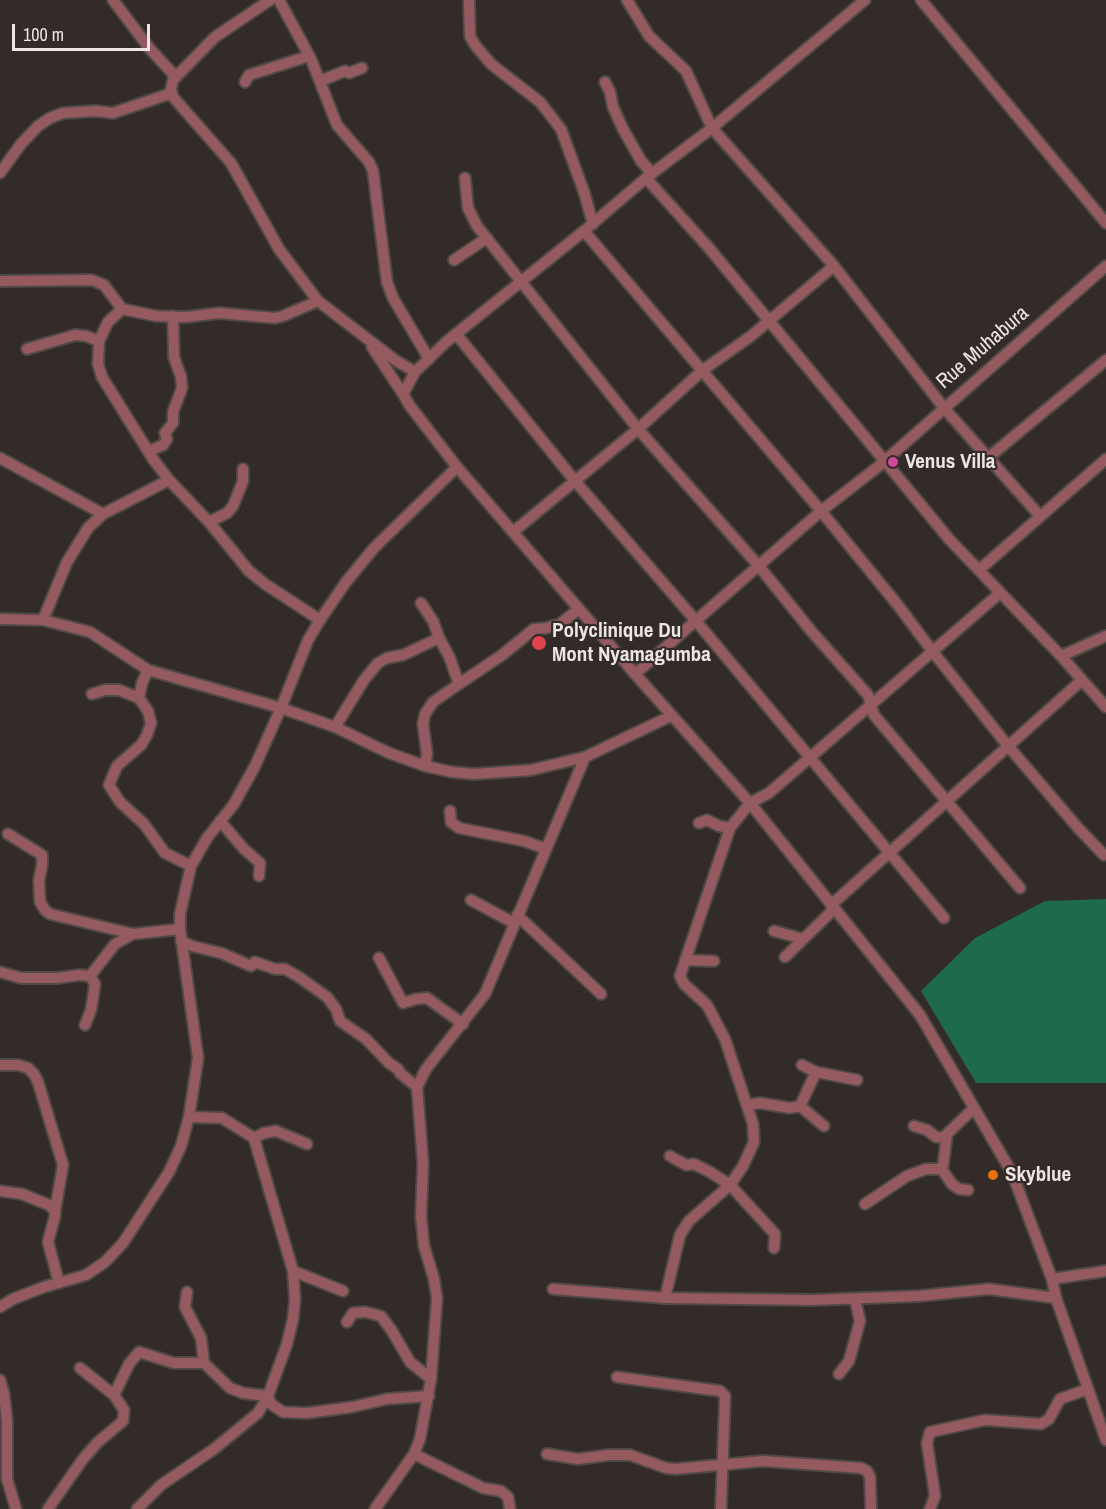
<!DOCTYPE html>
<html>
<head>
<meta charset="utf-8">
<style>
  body { margin:0 }
  #map { position:relative; width:1106px; height:1509px; overflow:hidden; background:#322b27; font-family:"Archivo Narrow",sans-serif }
  canvas { display:block }
  .scale { position:absolute; left:12px; top:24px; width:138px; height:27px; box-sizing:border-box; border:3px solid #ebe6e3; border-top:0; padding-left:8px; font-size:18px; line-height:21px; white-space:nowrap; color:#ebe6e3; -webkit-text-stroke:4px #322b27; paint-order:stroke }
</style>
</head>
<body>
<div id="map">
<canvas width="1106" height="1509"></canvas>
<div class="scale">100 m</div>
</div>
<script>
const ctx = document.querySelector('canvas').getContext('2d');
ctx.lineJoin = 'round';
function fillPath(path, color) {
  ctx.fillStyle = color;
  ctx.fill(path, 'evenodd');
}
function poly(rows) {
  const path = new Path2D();
  for (const r of rows) {
    path.moveTo(r[0], r[1]);
    for (let i = 2; i < r.length; i += 2) path.lineTo(r[i], r[i + 1]);
  }
  return path;
}
function trace(path, color, width, dash) {
  ctx.strokeStyle = color;
  ctx.lineWidth = width;
  ctx.lineCap = dash ? 'butt' : 'round';
  ctx.setLineDash(dash || []);
  ctx.stroke(path);
}
function drawText(font, color, halo, rows, align = 'center') {
  ctx.font = font + ' "Archivo Narrow",sans-serif';
  ctx.lineWidth = 4.5;
  ctx.setLineDash([]);
  ctx.textBaseline = 'middle';
  ctx.strokeStyle = halo;
  ctx.fillStyle = color;
  for (const [text, x, y, turn = 0] of rows) {
    ctx.save();
    ctx.translate(x, y);
    ctx.rotate((+turn || 0) * Math.PI / 180);
    ctx.textAlign = isNaN(turn) ? turn : align;
    if (halo) ctx.strokeText(text, 0, 0);
    ctx.fillText(text, 0, 0);
    ctx.restore();
  }
}
fillPath(poly([
  [1106,899,1106,1083,976,1083,921,991,975,938,1045,901]
]), '#1d6a4c');
const minor = poly([
  [113,0,150,49,176,77],
  [270,0,215,37,173,80,171,89,173,97,231,163,279,249,318,301,395,360,415,372,403,394,410,406,457,467,635,674,750,803,920,1015,1012,1173,1052,1279,1056,1298,1106,1440],
  [279,0,311,59,337,125,369,162,373,171,387,282,393,298,429,359],
  [865,0,712,128,834,266,944,408,1040,516],
  [921,0,1106,223],
  [469,1,470,36,475,45,491,64,540,102,561,129,584,192,593,224],
  [320,81,345,71,349,73,362,68],
  [245,82,249,75,309,56],
  [605,82,610,92,613,107,623,129,641,161,652,173],
  [0,173,21,144,38,126,50,118,63,113,96,111,113,113,172,93],
  [465,178,468,208,477,226,638,429,758,565,812,632,868,695,874,715,1020,888],
  [646,178,709,248,949,539,1061,656,1106,707],
  [584,231,821,511,897,604,933,652,1008,746,1079,829,1104,855],
  [454,260,487,238],
  [0,281,92,280,104,285,122,309,156,316,186,317,219,313,275,318,283,316,318,301],
  [122,309,108,322,99,341,98,364,102,377,153,459,169,480,209,522,249,571,265,584,320,620],
  [457,335,575,481,696,621,944,918],
  [372,347,403,394],
  [27,349,75,335,86,336,99,341],
  [415,372,446,342,584,231,646,178,712,128,686,71,649,36,627,0],
  [149,451,163,445,167,439,165,433,173,423,173,412,182,388,181,377,174,357,173,316],
  [989,457,1106,360],
  [0,458,103,514],
  [209,522,227,513,233,506,243,481,243,469],
  [513,532,638,429,703,370,751,336,834,266],
  [979,570,1106,459],
  [421,603,433,621,439,638,449,656,459,684,433,702,425,714,423,724,427,754,425,766],
  [0,619,43,620,90,632,148,670,281,708,335,727,389,753,425,766,452,772,474,774,531,770,585,757],
  [43,620,67,562,88,528,103,514,169,480],
  [1061,656,1106,636],
  [635,674,821,511,879,466,1106,266],
  [459,684,502,655,534,629,546,628,560,624,579,609],
  [92,694,105,690,119,690,139,698,148,711,151,723,147,735,141,745,117,766,109,785,120,802,144,824,165,853,191,866],
  [139,698,142,683,148,670],
  [335,727,364,680,378,663,387,658,403,655,439,638],
  [450,811,451,822,459,828,524,841,546,849],
  [220,821,244,849,260,863,259,876],
  [699,823,707,820,719,826,730,828],
  [8,834,42,855,42,865,39,880,40,902,45,910,50,914,133,934],
  [471,900,514,923],
  [831,905,1082,680],
  [517,915,601,994],
  [774,931,803,939],
  [181,941,192,946,221,953,251,966,255,962,275,969,285,969,299,977,327,997,336,1009,340,1021,366,1039,389,1063,398,1069,400,1073,417,1087],
  [785,957,834,909],
  [379,958,403,1003,416,999,427,998,463,1024],
  [685,960,714,961],
  [0,972,21,978,57,978,79,975,90,976,115,944,133,934,180,929],
  [85,1025,91,1010,95,984,90,976],
  [0,1065,18,1065,28,1068,34,1074,38,1082,63,1165,55,1211],
  [802,1065,816,1072,857,1080],
  [816,1072,800,1106,824,1126],
  [748,1105,760,1103,790,1108,800,1106],
  [914,1126,927,1130,936,1137,946,1138],
  [254,1138,264,1133,276,1131,307,1144],
  [670,1156,686,1165,694,1164,710,1172,730,1185,775,1234,774,1248],
  [941,1168,952,1184,959,1189,968,1190],
  [0,1191,22,1194,49,1205,55,1211,55,1216,48,1242,59,1283],
  [865,1204,907,1176,926,1169,939,1169,943,1166,947,1134,974,1108],
  [293,1271,343,1291],
  [1052,1279,1106,1271],
  [553,1289,665,1298,812,1300,919,1296,989,1289,1056,1298],
  [187,1292,185,1307,201,1338,204,1363],
  [665,1298,680,1235,689,1221,730,1185,743,1166,754,1142,753,1124,725,1039,707,1005,684,984,680,976,730,828,750,803,769,793,1000,593],
  [0,1307,13,1299,44,1287,86,1275,105,1262,123,1243,169,1172,181,1146,189,1117,198,1058,180,929,180,914,191,866,207,838,234,804,255,766,281,708,308,640,320,620,346,582,374,548,457,467],
  [347,1322,353,1313,365,1312,381,1316,392,1331,410,1362,431,1379],
  [80,1368,114,1395],
  [839,1374,849,1361,860,1321,855,1299],
  [617,1377,720,1391,725,1396,721,1509],
  [0,1380,4,1394,7,1421,7,1479,16,1509],
  [414,1454,483,1488,501,1491,508,1497,510,1509],
  [547,1454,578,1459,609,1455,630,1455,666,1468,675,1469,763,1461,861,1468,867,1471,870,1477,871,1509],
  [48,1509,83,1459,98,1442,123,1421,124,1410,114,1395,129,1364,139,1352,174,1363,204,1363,230,1388,243,1393,268,1396,271,1404,283,1412,307,1413,352,1407,387,1399,429,1396],
  [137,1509,161,1485,214,1449,258,1413,268,1396,287,1344,293,1319,295,1299,293,1271,254,1138,222,1118,189,1117],
  [375,1509,414,1454,420,1439,431,1379,437,1298,434,1279,424,1246,421,1216,423,1163,417,1087,426,1069,485,994,585,757,671,716],
  [930,1509,935,1496,927,1443,930,1432,985,1420,1041,1424,1049,1419,1060,1399,1088,1389]
]);
trace(minor, '#504945', 14);
trace(minor, '#955a5f', 10);
for (const [x, y, r, color] of [
  [893,462,6,"#d1479c"],
  [539,643,8,"#e0444e"],
  [993,1175,6,"#e8710a"]
]) {
  const dot = new Path2D();
  dot.arc(x, y, r, 0, 2 * Math.PI);
  ctx.fillStyle = color;
  ctx.fill(dot);
  trace(dot, '#322b27', 2);
}
drawText('21px', '#ebe6e3', '#322b27', [
  ["Rue Muhabura",983,348,-41]
]);
drawText('bold 21px', '#ebe6e3', '#322b27', [
  ["Venus Villa",905,462],
  ["Polyclinique Du",552,631],
  ["Mont Nyamagumba",552,655],
  ["Skyblue",1005,1175]
], 'left');
</script>
</body>
</html>
